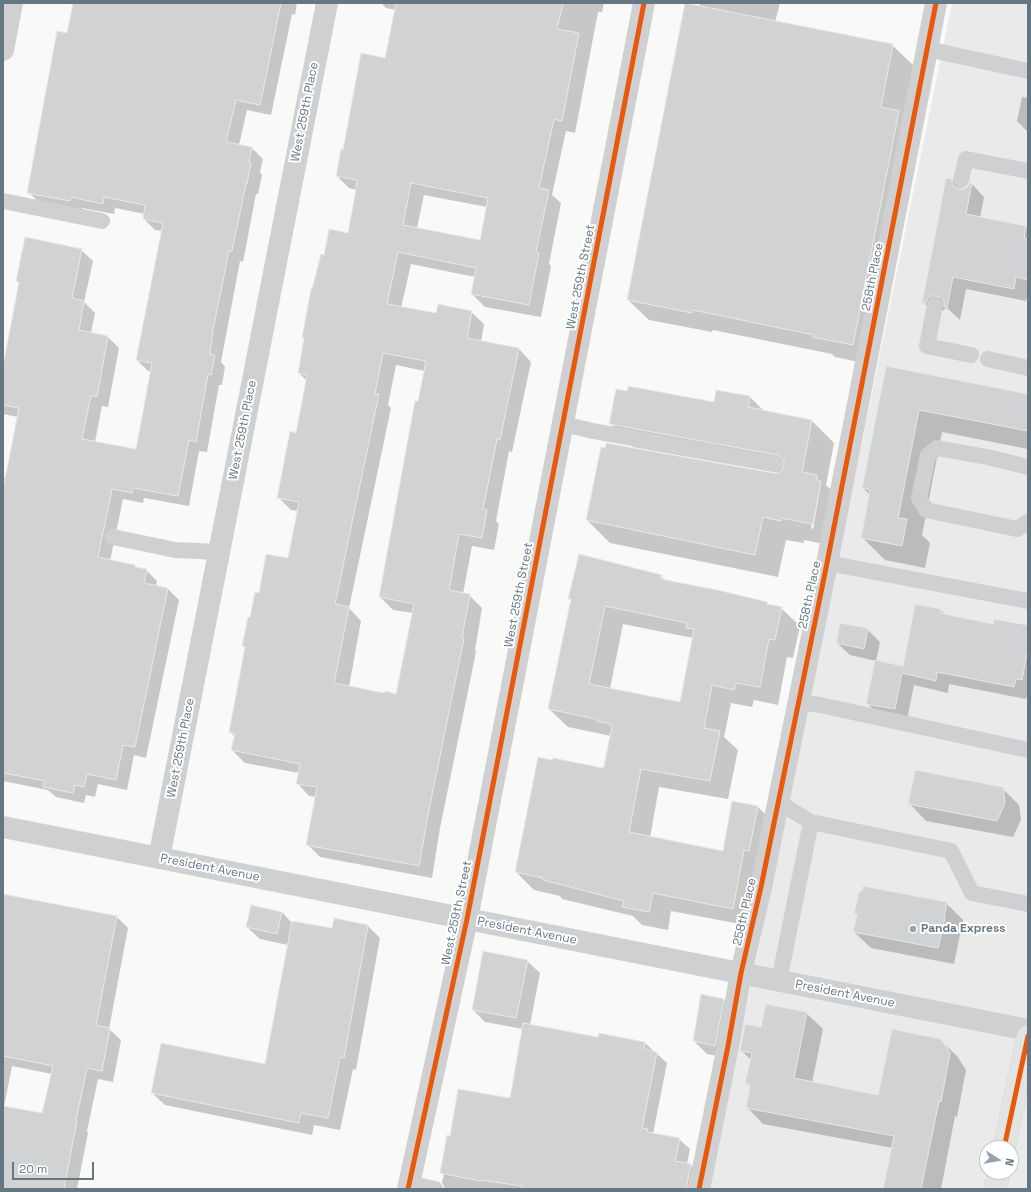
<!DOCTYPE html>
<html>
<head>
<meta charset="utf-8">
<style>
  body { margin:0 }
  #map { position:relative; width:1031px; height:1192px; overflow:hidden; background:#f9f9f8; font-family:"Space Grotesk",sans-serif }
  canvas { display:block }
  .frame { position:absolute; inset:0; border:4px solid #647783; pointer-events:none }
  .north { position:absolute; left:979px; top:1140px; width:40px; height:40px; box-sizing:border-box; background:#fff; border:1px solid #c1c9cd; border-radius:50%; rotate:101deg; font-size:11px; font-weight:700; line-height:16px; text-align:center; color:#647783 }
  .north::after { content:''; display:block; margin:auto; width:14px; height:18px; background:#98a4ac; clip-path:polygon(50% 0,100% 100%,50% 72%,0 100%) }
  .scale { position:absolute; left:12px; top:1162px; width:82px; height:18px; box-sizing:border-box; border:2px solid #647783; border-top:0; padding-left:5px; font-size:12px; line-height:14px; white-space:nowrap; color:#647783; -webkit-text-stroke:3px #fff; paint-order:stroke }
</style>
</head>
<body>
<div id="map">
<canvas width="1031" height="1192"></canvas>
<div class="frame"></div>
<div class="north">N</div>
<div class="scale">20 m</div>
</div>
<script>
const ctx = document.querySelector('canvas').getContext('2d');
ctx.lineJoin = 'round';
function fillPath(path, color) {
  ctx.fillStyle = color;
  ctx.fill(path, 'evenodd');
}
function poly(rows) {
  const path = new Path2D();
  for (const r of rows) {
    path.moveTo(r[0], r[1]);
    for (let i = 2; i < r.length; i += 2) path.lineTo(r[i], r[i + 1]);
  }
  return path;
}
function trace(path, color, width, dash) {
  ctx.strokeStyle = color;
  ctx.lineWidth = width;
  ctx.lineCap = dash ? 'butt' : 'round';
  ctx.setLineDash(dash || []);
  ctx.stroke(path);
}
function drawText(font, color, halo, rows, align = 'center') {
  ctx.font = font + ' "Space Grotesk",sans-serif';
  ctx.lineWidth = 4;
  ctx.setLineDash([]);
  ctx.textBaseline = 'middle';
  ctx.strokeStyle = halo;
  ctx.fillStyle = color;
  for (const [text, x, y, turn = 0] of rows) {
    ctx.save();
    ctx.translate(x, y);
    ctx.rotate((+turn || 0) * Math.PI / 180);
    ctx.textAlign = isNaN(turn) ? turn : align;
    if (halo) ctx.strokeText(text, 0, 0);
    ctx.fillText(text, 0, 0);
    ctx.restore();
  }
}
fillPath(poly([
  [952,3,1028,3,1028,1189,709,1189],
  [987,1148,1011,1148,1011,1172,987,1172]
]), '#e9eae9');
fillPath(poly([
  [79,3,297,3,295,15,292,14,271,115,247,110,239,145,252,148,263,159,260,172,262,175,258,194,256,194,243,262,240,261,221,362,225,367,222,385,219,385,207,452,199,451,189,506,144,498,143,503,123,499,110,561,135,566,137,568,146,570,157,581,156,587,168,589,179,600,146,758,134,755,127,790,98,784,95,797,86,795,84,803,56,797,48,790,3,781,3,477,6,478,18,417,3,414,3,362,5,362,20,284,17,281,81,250,93,261,84,302,95,313,91,333,108,337,119,348,108,407,102,406,95,442,137,450,152,372,148,371,137,360,162,231,155,230,144,219,145,214,115,208,114,214,82,208,81,212,40,203,28,192,68,34],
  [381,3,604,3,602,12,598,12,575,133,566,131,552,195,561,203,549,264,551,266,541,317,485,307,472,294,475,277,411,264,401,308,437,315,471,312,484,324,481,342,519,349,531,362,512,452,509,451,496,521,499,524,494,550,472,546,463,594,469,595,482,608,475,650,476,652,440,828,432,878,320,857,307,844,317,797,309,796,297,783,299,773,245,763,232,750,235,737,230,732,246,648,243,646,251,619,260,594,288,559,298,511,291,510,278,497,297,434,307,381,299,373,305,340,303,337,325,256,348,234,357,190,349,188,337,176,344,151,386,59,396,10,386,8],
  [424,195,487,207,481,241,417,228],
  [396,365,425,371,380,597,393,610,413,613,397,695,385,694,349,687,361,621,349,608,391,408,388,405],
  [700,3,780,3,775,22,892,45,913,65,873,365,835,357,832,354,713,330,712,332,649,320,628,300],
  [1022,97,1028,98,1028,132,1017,121],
  [951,180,962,190,964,190,972,184,984,197,980,218,1026,227,1028,229,1028,292,1026,301,966,289,960,320,947,308,935,315,923,302],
  [886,368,1028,395,1028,449,942,432,922,535,930,543,925,568,885,560,862,537,870,495,863,488],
  [750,397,764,411,812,421,834,443,826,485,840,499,835,546,804,540,804,543,786,540,778,577,610,543,587,520,779,473,633,447,611,424],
  [819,488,820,489,813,529,811,528],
  [661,576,666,581,767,603,770,606,781,608,800,626,793,658,787,657,778,705,754,700,752,707,731,703,724,737,738,750,728,799,659,787,650,838,724,853,757,806,776,825,751,926,671,911,668,930,642,925,633,916,562,899,560,896,534,890,516,872,604,769,611,736,568,727,549,709,572,601,569,598],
  [623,624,693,638,681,703,610,689],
  [940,610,946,615,994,625,1028,626,1028,690,1026,699,949,684,948,693,914,685,907,720,879,715,867,703,876,661,850,655,837,643,867,629,880,642,876,662,903,667],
  [1002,788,1019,805,1021,820,1013,837,926,821,910,804],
  [862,892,946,903,963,920,954,964,871,948,854,932,857,915,856,913],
  [3,895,117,917,128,928,109,1029,121,1040,113,1082,98,1079,87,1131,88,1133,77,1189,3,1189],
  [12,1066,52,1074,43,1115,4,1107],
  [282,912,292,923,333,929,368,926,380,938,356,1070,353,1069,340,1130,314,1125,312,1135,165,1105,152,1093,266,1065,288,945,260,939,247,927],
  [527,961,540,973,530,1025,599,1038,600,1034,645,1043,667,1063,653,1134,679,1139,690,1149,687,1164,691,1165,701,1176,698,1189,445,1189,442,1182,444,1175,441,1172,450,1137,511,1099,523,1029,485,1022,473,1010],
  [723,999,736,1012,728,1058,707,1054,694,1041],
  [806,1013,823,1029,812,1083,879,1096,940,1040,957,1056,966,1070,957,1117,955,1116,941,1189,885,1189,893,1148,763,1124,747,1107,751,1087,746,1083,751,1060,741,1050,762,1029]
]), '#0003');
const building = poly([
  [73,3,281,3,260,105,236,100,226,142,252,147,249,162,251,163,247,184,246,184,232,251,229,251,213,330,210,354,215,355,211,375,208,374,196,442,189,440,178,496,133,488,132,493,112,489,98,557,135,565,135,567,147,569,144,583,168,588,135,747,123,745,116,780,87,774,84,787,75,785,73,793,43,787,45,781,3,773,3,489,19,408,3,405,3,366,19,282,16,281,25,237,82,249,72,298,84,301,79,330,108,336,97,397,91,395,82,439,136,449,152,363,136,360,163,223,143,219,145,205,104,197,103,204,71,197,70,201,27,193,57,31,67,33,73,3],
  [396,3,563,3,557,29,579,33,562,121,554,119,539,188,549,190,536,252,539,253,529,305,471,294,476,268,398,252,387,304,436,313,438,304,472,311,467,338,519,348,500,440,497,439,483,509,487,510,482,538,459,534,449,590,470,594,462,638,464,638,428,815,419,866,306,845,317,787,296,784,300,764,231,750,235,734,229,732,245,647,242,646,248,617,250,617,255,592,259,593,266,554,288,558,299,502,277,498,290,431,296,433,307,375,298,373,304,338,302,337,311,289,312,289,321,254,324,255,329,229,348,233,356,189,357,180,336,176,341,149,343,150,361,53,385,58,396,3],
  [411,183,488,198,480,240,403,225,411,183],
  [383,353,426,361,418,401,415,401,379,597,414,604,396,694,385,691,384,693,334,683,349,607,335,604,379,394,375,394,383,353],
  [685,3,893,44,881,107,899,111,853,345,813,337,814,335,693,310,692,313,627,300,685,3],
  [946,178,952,179,952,183,954,187,959,189,964,189,968,186,970,182,972,183,966,214,1026,226,1024,238,1028,239,1028,280,1016,277,1014,289,953,277,947,308,944,307,944,302,942,298,936,296,932,296,928,298,926,303,922,303,946,178],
  [886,366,1028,394,1028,431,919,410,898,518,907,519,902,546,861,538,870,490,862,488,886,366],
  [628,386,714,402,716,390,750,396,748,407,812,420,802,472,817,475,817,480,821,481,813,524,781,518,781,521,763,517,755,555,586,520,601,447,605,448,606,443,773,473,779,473,782,470,784,466,784,460,781,457,777,455,609,424,616,389,627,391,628,386],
  [579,554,662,575,661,579,722,591,767,602,767,604,782,607,775,640,769,639,760,687,736,683,734,690,712,685,704,728,720,731,710,781,641,769,629,832,723,851,732,801,758,806,749,851,744,850,733,909,653,893,649,912,622,907,624,901,543,880,543,878,515,872,538,757,552,760,553,758,603,768,604,766,612,726,611,725,611,724,596,721,596,719,548,709,571,599,568,599,579,554],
  [605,606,687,623,686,628,694,629,680,702,589,684,605,606],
  [915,604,941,609,940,613,993,624,994,619,1028,625,1028,648,1022,680,1016,679,1014,687,937,672,936,681,902,673,895,709,866,704,875,660,903,666,915,604],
  [840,623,868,628,864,649,836,643,840,623],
  [915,770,1003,787,1005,803,997,821,908,804,915,770],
  [863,886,947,902,944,918,945,918,938,948,853,932,857,914,854,914,859,891,862,891,863,886],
  [3,894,117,916,96,1025,110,1028,102,1071,87,1068,76,1120,77,1120,64,1189,3,1189,3,1106,42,1113,53,1066,3,1056,3,894],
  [251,905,282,912,277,934,246,927,251,905],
  [334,918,368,925,344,1058,340,1057,328,1118,301,1113,299,1123,151,1093,161,1043,265,1064,292,921,332,928,334,918],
  [483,951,528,960,516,1018,472,1010,483,951],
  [701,994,724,999,715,1046,693,1041,701,994],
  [766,1004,807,1012,794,1078,878,1095,892,1029,941,1039,950,1053,941,1102,939,1101,921,1189,883,1189,894,1136,746,1108,750,1084,745,1083,752,1053,740,1051,745,1024,761,1027,766,1004],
  [523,1023,598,1037,599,1033,645,1042,644,1049,657,1052,642,1128,648,1129,647,1132,680,1138,675,1161,691,1164,686,1189,522,1189,522,1186,480,1180,480,1181,440,1173,447,1135,450,1136,458,1089,510,1098,523,1023]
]);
fillPath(building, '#d1d2d3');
trace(building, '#e8e8e8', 1);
const trunk = poly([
  [1004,1148,1028,1036],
  [995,1189,999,1172]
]);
trace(trunk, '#d6d7d8', 23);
trace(poly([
  [927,49,1028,71],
  [961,180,966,159,1028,171],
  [3,201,102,221],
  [935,305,927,346,971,355],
  [988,359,1028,368],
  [563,424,593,431,775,464],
  [1028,467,987,457,937,448,928,455,919,498,926,510,1017,529,1028,522],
  [113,537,175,550,219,552],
  [827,563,1028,601],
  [799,702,820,705,1028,750],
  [778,802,811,822,951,851,972,893,1028,904],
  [779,981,811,822],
  [409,1183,435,1189]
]), '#cfd0d1', 16);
trace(poly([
  [3,50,12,3],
  [159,858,327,3],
  [408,1189,467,919,644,3],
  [699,1189,728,1046,741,973,761,887,827,563,936,3]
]), '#cfd0d1', 22);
trace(poly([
  [3,827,1028,1030]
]), '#cfd0d1', 22);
trace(trunk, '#e2e3e3', 22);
trace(poly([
  [1004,1148,1028,1036],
  [408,1189,467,919,644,3],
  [699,1189,728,1046,741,973,761,887,827,563,936,3]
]), '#e8590c', 5);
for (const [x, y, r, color] of [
  [913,929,4,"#98a4ac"]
]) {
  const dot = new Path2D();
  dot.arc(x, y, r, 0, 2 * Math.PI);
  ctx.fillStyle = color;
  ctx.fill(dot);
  trace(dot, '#fff', 1.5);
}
drawText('12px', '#647783', '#fff', [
  ["West 259th Place",305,112,-79],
  ["West 259th Street",581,277,-79],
  ["258th Place",873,277,-79],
  ["West 259th Place",243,430,-79],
  ["West 259th Street",519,595,-79],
  ["258th Place",810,595,-78],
  ["West 259th Place",181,748,-79],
  ["President Avenue",210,868,11],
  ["258th Place",745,912,-77],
  ["West 259th Street",457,913,-78],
  ["President Avenue",527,931,11],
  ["President Avenue",845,994,11]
]);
drawText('bold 12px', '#647783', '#fff', [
  ["Panda Express",921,929]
], 'left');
</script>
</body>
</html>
